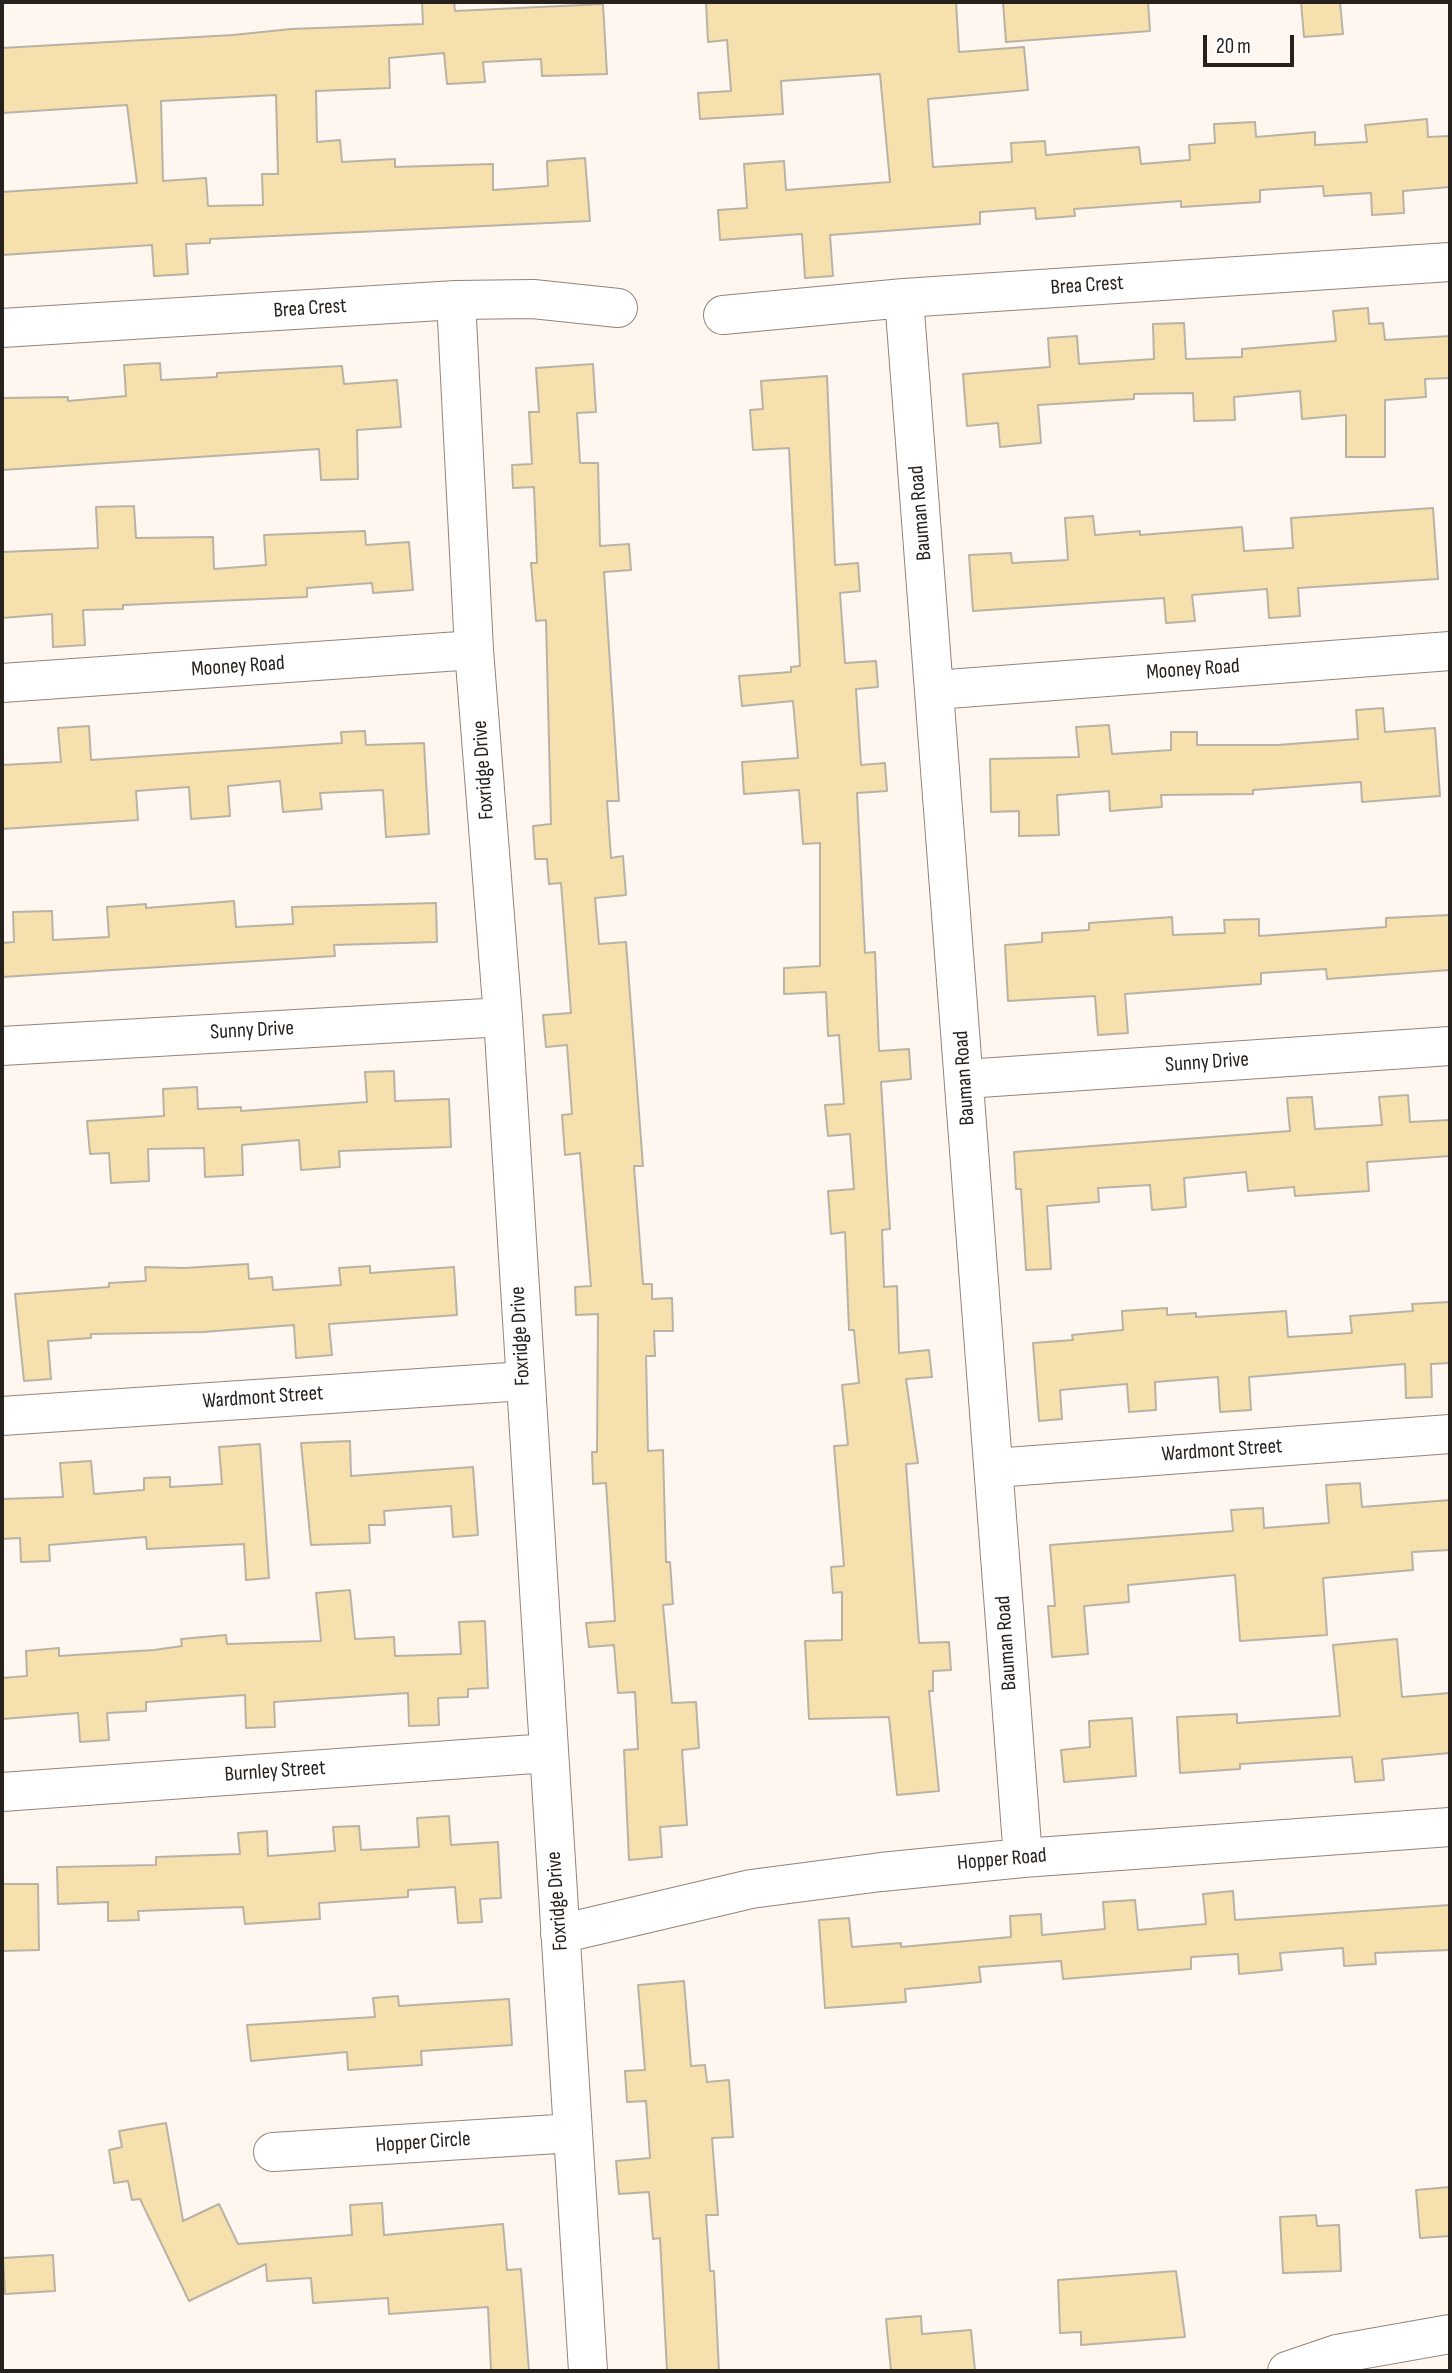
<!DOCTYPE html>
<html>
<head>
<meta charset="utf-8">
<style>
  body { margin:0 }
  #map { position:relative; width:1452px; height:2373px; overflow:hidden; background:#fff6f0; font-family:"Sofia Sans Condensed",sans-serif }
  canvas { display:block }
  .frame { position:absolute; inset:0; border:4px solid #26211d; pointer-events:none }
  .scale { position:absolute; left:1203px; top:35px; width:91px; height:32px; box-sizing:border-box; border:4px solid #26211d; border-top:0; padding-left:9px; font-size:21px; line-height:24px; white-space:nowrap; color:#26211d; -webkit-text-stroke:5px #fff; paint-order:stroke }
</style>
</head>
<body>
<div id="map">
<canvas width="1452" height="2373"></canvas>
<div class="frame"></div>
<div class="scale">20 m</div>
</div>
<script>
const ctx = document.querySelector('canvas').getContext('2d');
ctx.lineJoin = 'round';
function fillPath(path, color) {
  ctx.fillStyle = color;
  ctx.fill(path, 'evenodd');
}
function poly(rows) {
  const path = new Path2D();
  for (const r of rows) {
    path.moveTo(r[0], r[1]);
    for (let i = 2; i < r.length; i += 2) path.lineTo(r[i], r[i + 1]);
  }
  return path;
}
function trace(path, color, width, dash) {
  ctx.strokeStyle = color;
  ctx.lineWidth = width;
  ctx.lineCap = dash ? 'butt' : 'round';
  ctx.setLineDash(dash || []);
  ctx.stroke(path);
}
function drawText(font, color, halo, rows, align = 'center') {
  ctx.font = font + ' "Sofia Sans Condensed",sans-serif';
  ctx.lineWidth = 6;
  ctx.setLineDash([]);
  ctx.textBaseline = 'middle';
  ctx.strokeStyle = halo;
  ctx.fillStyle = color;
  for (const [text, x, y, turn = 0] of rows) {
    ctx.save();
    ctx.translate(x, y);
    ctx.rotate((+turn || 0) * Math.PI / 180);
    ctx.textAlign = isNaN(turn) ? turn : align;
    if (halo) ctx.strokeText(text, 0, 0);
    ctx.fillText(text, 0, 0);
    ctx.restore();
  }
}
const building = poly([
  [422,2,454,2,455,11,603,4,607,74,542,76,541,59,483,62,485,82,447,84,444,53,389,58,390,88,316,91,317,142,340,140,342,162,395,159,395,167,493,164,493,190,548,186,547,161,585,158,590,221,210,239,210,243,186,244,188,274,154,276,152,245,2,255,2,192,137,183,127,105,2,113,2,48,233,35,291,29,423,24,422,2],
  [276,95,278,174,262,174,263,205,208,206,206,178,163,181,161,101,276,95],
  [706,2,956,2,959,52,1024,47,1028,90,928,99,933,167,1012,162,1011,143,1045,141,1046,155,1139,147,1141,164,1190,160,1189,145,1215,143,1214,124,1255,122,1256,137,1315,132,1315,145,1367,142,1365,125,1427,119,1428,137,1450,136,1450,187,1403,191,1404,213,1372,215,1371,193,1324,196,1323,186,1260,190,1260,202,1181,207,1181,201,1074,209,1075,216,1036,219,1035,208,980,212,980,224,830,235,833,276,805,278,802,234,720,240,718,210,747,208,744,164,784,161,786,190,890,182,880,74,781,81,783,114,700,119,698,93,731,91,727,40,708,42,706,2],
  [1003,2,1148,2,1150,31,1006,42,1003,2],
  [1301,2,1340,2,1343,34,1304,37,1301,2],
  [1368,308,1369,324,1383,323,1385,340,1450,336,1450,378,1425,379,1426,397,1385,400,1385,457,1346,457,1346,415,1302,419,1300,391,1234,397,1235,420,1194,421,1193,393,1134,394,1134,399,1038,405,1041,443,1000,447,998,423,967,426,963,374,1050,367,1048,338,1077,336,1079,364,1154,359,1153,324,1184,323,1186,359,1242,357,1242,349,1336,341,1333,311,1368,308],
  [160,363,161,380,217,377,217,373,342,366,344,384,397,380,401,427,357,430,358,479,321,480,319,449,2,470,2,398,68,397,68,401,126,396,124,365,160,363],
  [593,364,596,412,577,413,580,463,598,463,600,546,629,544,631,570,604,572,619,801,607,801,611,858,623,856,626,895,595,898,599,944,626,942,643,1166,634,1166,643,1284,652,1284,652,1299,672,1298,673,1331,654,1331,655,1356,646,1356,648,1451,663,1450,666,1562,670,1562,673,1604,663,1605,672,1703,696,1702,699,1748,682,1750,687,1825,660,1827,662,1857,629,1860,624,1750,638,1749,635,1692,618,1693,614,1645,589,1647,586,1623,615,1621,606,1483,593,1484,592,1452,597,1452,598,1314,576,1315,575,1287,591,1286,580,1153,565,1155,562,1115,572,1114,567,1045,546,1047,543,1015,571,1013,561,883,549,884,547,859,535,859,533,826,551,824,546,620,536,621,531,563,537,563,534,487,513,488,512,465,532,464,529,412,539,412,536,368,593,364],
  [827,376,835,565,858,563,860,591,840,593,845,663,876,661,878,687,856,689,861,765,885,763,887,791,857,793,865,953,875,952,879,1051,909,1049,911,1079,881,1082,890,1229,882,1230,884,1287,897,1286,899,1353,929,1350,932,1377,906,1379,918,1463,906,1464,919,1643,949,1642,951,1670,933,1671,933,1691,929,1691,939,1791,897,1795,889,1717,809,1719,805,1641,842,1640,842,1592,833,1593,831,1567,844,1566,834,1446,848,1445,842,1385,859,1383,854,1330,849,1330,845,1232,831,1234,828,1191,854,1189,850,1134,828,1136,825,1105,844,1104,839,1035,828,1036,826,992,784,994,784,968,820,966,820,843,803,844,799,790,744,794,742,762,798,758,793,701,742,706,739,676,791,672,791,667,800,666,789,448,753,450,750,410,763,409,761,381,827,376],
  [134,506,136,538,213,537,214,569,266,565,264,535,365,531,366,545,409,542,413,590,373,593,372,583,307,588,307,597,123,605,123,609,83,610,85,645,53,647,52,614,2,618,2,552,98,548,96,507,134,506],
  [1433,508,1438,579,1298,588,1300,616,1269,618,1267,589,1192,595,1195,621,1166,623,1164,598,973,611,969,555,1011,553,1012,563,1068,560,1065,518,1093,516,1095,535,1140,531,1140,535,1242,527,1244,551,1293,548,1291,518,1433,508],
  [1383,708,1385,732,1435,728,1440,796,1362,802,1361,782,1253,790,1253,794,1161,795,1162,807,1110,811,1109,791,1057,795,1059,835,1019,836,1019,811,991,812,990,759,1079,757,1076,727,1109,725,1112,754,1171,750,1171,732,1197,732,1197,745,1277,745,1358,739,1356,710,1383,708],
  [89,726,91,760,342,743,341,732,365,731,366,745,424,743,429,834,386,837,383,790,320,793,322,809,283,812,280,781,228,786,230,816,191,819,189,787,136,791,138,820,2,829,2,765,61,762,58,728,89,726],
  [234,901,236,927,293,924,292,907,436,903,437,942,334,945,335,956,2,977,2,943,14,942,13,912,52,911,53,940,109,937,107,907,146,904,146,908,234,901],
  [1450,915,1450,970,1327,979,1326,969,1261,973,1261,984,1125,994,1128,1033,1098,1035,1095,996,1008,1001,1005,945,1042,942,1042,933,1089,930,1089,923,1172,917,1173,935,1225,933,1224,920,1259,919,1259,936,1386,927,1386,918,1450,915],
  [394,1071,395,1101,449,1099,451,1147,339,1151,340,1167,301,1170,299,1140,242,1145,243,1175,205,1177,204,1148,148,1149,149,1181,111,1183,109,1153,90,1154,87,1121,164,1116,163,1089,197,1087,198,1109,241,1107,241,1111,367,1102,365,1072,394,1071],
  [1408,1095,1410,1122,1450,1120,1450,1156,1367,1162,1369,1191,1295,1196,1294,1187,1248,1191,1246,1172,1184,1178,1186,1207,1152,1210,1150,1185,1098,1188,1099,1202,1047,1206,1051,1269,1026,1270,1021,1189,1016,1189,1014,1152,1290,1131,1287,1098,1312,1097,1315,1129,1382,1125,1379,1097,1408,1095],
  [248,1264,249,1279,272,1277,273,1290,341,1285,339,1268,370,1266,370,1273,454,1267,457,1315,329,1324,332,1355,296,1358,294,1325,203,1332,91,1334,91,1338,48,1341,51,1379,24,1381,15,1294,109,1287,109,1283,146,1281,145,1267,184,1268,248,1264],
  [1450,1302,1450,1363,1431,1364,1432,1397,1406,1398,1405,1364,1249,1377,1251,1410,1220,1412,1218,1377,1155,1382,1156,1410,1129,1412,1127,1384,1060,1390,1062,1419,1039,1421,1033,1343,1073,1340,1072,1335,1123,1330,1122,1311,1167,1308,1167,1315,1196,1313,1196,1317,1286,1311,1288,1337,1352,1333,1350,1316,1413,1311,1412,1304,1450,1302],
  [350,1441,351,1476,473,1467,478,1535,453,1537,451,1506,384,1511,385,1525,369,1525,370,1543,311,1545,301,1443,350,1441],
  [260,1444,269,1578,246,1580,244,1544,147,1549,146,1537,49,1545,50,1561,21,1562,20,1538,2,1539,2,1499,63,1497,60,1463,91,1461,94,1494,144,1490,144,1478,170,1477,170,1487,222,1484,219,1447,260,1444],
  [1360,1483,1362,1507,1450,1500,1450,1550,1412,1552,1413,1570,1323,1578,1327,1635,1240,1641,1235,1575,1128,1585,1129,1602,1084,1606,1088,1654,1052,1657,1048,1606,1055,1606,1050,1545,1233,1531,1231,1510,1263,1508,1264,1528,1329,1523,1326,1485,1360,1483],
  [350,1590,355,1639,394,1637,395,1656,461,1654,459,1622,485,1621,488,1688,468,1689,468,1697,438,1698,439,1725,409,1726,408,1693,274,1702,275,1727,246,1728,245,1695,146,1702,146,1711,107,1713,109,1740,80,1742,78,1713,2,1719,2,1678,27,1676,26,1651,59,1648,59,1656,154,1650,182,1646,181,1639,226,1635,227,1644,321,1641,316,1593,350,1590],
  [1397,1639,1402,1697,1450,1693,1450,1753,1382,1759,1384,1780,1355,1782,1352,1757,1240,1764,1240,1769,1180,1773,1177,1717,1237,1714,1237,1723,1340,1716,1333,1645,1397,1639],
  [1132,1718,1136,1776,1064,1782,1061,1750,1090,1747,1089,1721,1132,1718],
  [449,1816,451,1845,498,1842,501,1898,480,1899,482,1922,458,1923,455,1887,408,1890,408,1897,319,1903,320,1919,245,1924,243,1907,138,1911,139,1920,108,1921,108,1902,58,1904,57,1867,156,1865,156,1857,240,1854,238,1833,267,1831,268,1856,335,1851,333,1827,359,1826,361,1850,419,1847,417,1818,449,1816],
  [2,1884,38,1884,39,1950,2,1951,2,1884],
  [1233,1891,1235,1920,1450,1905,1450,1950,1375,1953,1376,1964,1344,1966,1343,1948,1280,1953,1282,1970,1239,1974,1238,1954,1191,1957,1191,1969,1063,1979,1061,1961,979,1967,981,1982,905,1989,906,2002,825,2008,819,1920,849,1918,852,1947,901,1943,901,1947,1011,1937,1010,1916,1041,1914,1042,1935,1105,1929,1103,1902,1135,1900,1138,1930,1206,1924,1203,1894,1233,1891],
  [684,1981,691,2066,705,2065,707,2082,729,2080,733,2137,712,2138,718,2215,706,2215,710,2271,714,2271,719,2371,667,2371,660,2238,653,2239,649,2192,619,2194,616,2161,650,2158,646,2101,627,2102,625,2071,645,2070,638,1985,684,1981],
  [398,1996,399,2006,509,1999,512,2045,421,2051,422,2065,348,2070,347,2052,251,2061,247,2025,375,2017,373,1998,398,1996],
  [166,2123,183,2221,219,2204,238,2244,352,2235,350,2205,382,2203,384,2235,503,2224,507,2270,521,2269,529,2371,491,2371,488,2307,389,2314,388,2298,313,2303,311,2278,267,2281,266,2264,189,2301,140,2199,132,2200,128,2181,114,2183,109,2150,122,2147,119,2131,166,2123],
  [1450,2187,1450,2236,1420,2238,1416,2190,1450,2187],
  [1316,2215,1317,2226,1339,2225,1341,2271,1283,2273,1280,2217,1316,2215],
  [53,2255,55,2291,5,2294,3,2258,53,2255],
  [1176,2271,1185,2337,1081,2345,1081,2332,1060,2333,1058,2280,1176,2271],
  [921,2316,922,2334,971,2330,975,2371,891,2371,886,2319,921,2316]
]);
fillPath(building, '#f6e0ae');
trace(building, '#b9b3a5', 2);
const minor = poly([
  [904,298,1023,1858],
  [456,300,474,650,503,1017,588,2371],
  [723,315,904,298,1450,262],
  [2,328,456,300,533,299,618,308],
  [2,683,474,650],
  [935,690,1450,651],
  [2,1046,503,1017],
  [965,1079,1450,1046],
  [2,1416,524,1381],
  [994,1468,1450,1434],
  [2,1792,548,1753],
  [560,1934,751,1889,881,1872,1023,1858,1450,1827],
  [273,2152,573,2133],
  [1287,2371,1337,2354,1450,2334]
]);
trace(minor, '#91847b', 40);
trace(minor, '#fff', 38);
drawText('21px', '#26211d', '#fff', [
  ["Brea Crest",1087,286,-4],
  ["Brea Crest",310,309,-4],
  ["Bauman Road",921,513,-95],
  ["Mooney Road",238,667,-4],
  ["Mooney Road",1193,670,-4],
  ["Foxridge Drive",484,770,-94],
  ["Sunny Drive",252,1031,-3],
  ["Sunny Drive",1207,1063,-4],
  ["Bauman Road",965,1078,-94],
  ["Foxridge Drive",521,1336,-93],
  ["Wardmont Street",263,1398,-4],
  ["Wardmont Street",1222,1451,-4],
  ["Bauman Road",1007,1643,-94],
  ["Burnley Street",275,1772,-4],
  ["Hopper Road",1002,1860,-5],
  ["Foxridge Drive",558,1901,-94],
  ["Hopper Circle",423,2143,-4]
]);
</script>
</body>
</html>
